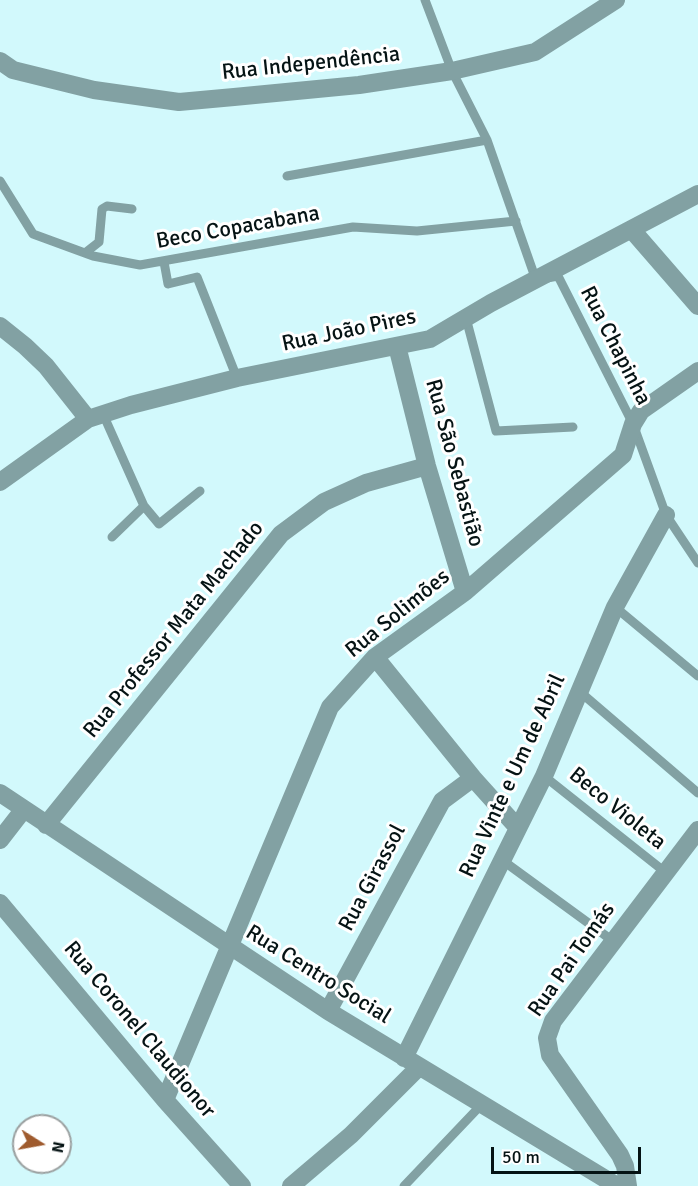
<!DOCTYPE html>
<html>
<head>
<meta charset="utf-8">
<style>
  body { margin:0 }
  #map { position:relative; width:698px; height:1186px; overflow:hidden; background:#d2f9fc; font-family:Signika,sans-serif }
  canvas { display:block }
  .north { position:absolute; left:12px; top:1114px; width:60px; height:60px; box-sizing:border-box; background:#fff; border:2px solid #9ba1a1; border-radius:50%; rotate:101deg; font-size:16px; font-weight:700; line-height:24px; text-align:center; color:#051314 }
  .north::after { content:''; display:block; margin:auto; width:21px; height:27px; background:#9f5b2e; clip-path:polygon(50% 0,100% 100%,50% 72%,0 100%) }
  .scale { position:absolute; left:491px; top:1147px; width:150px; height:27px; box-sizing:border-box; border:3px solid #051314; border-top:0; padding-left:8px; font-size:18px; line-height:21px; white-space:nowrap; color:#051314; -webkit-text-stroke:4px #fff; paint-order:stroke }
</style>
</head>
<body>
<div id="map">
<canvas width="698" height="1186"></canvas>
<div class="north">N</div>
<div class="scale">50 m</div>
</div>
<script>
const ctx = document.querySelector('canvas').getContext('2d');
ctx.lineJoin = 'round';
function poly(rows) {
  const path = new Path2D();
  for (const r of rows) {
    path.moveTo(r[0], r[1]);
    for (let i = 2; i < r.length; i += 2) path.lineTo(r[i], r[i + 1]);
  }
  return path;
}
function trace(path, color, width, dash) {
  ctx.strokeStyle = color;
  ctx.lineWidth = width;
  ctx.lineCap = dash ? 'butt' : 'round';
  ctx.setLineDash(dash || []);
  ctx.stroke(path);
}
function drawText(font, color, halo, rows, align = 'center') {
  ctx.font = font + ' Signika,sans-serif';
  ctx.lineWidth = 6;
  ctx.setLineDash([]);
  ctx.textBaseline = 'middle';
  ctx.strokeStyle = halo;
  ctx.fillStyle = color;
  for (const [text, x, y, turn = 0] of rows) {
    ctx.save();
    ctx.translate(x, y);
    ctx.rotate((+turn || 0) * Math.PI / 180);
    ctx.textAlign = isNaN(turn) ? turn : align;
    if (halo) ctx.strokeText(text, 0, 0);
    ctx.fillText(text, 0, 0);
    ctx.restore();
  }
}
trace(poly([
  [425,0,452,71,487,140,536,280,558,276,633,424,666,515,698,563],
  [287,176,487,140],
  [0,181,33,234,93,256,140,265,353,227,417,231,516,221],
  [85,253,99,242,102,209,107,206,132,209],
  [164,262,168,284,197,277,237,378],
  [466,318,496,431,573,427],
  [103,414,144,506,159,524,200,491],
  [112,537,144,506],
  [615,607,698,676],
  [579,691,698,793],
  [544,776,665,872],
  [502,860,613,941],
  [404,1186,483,1103]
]), '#82a1a3', 9);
trace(poly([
  [0,61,13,70,94,90,179,102,234,97,359,85,452,71,535,52,616,0],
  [632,230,698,306],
  [0,326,25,346,46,366,88,419],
  [397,346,427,466,465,592],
  [0,482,88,419,131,405,237,378,430,339,491,303,698,194],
  [375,657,473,778,518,828],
  [0,793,328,1011,617,1186],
  [46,825,281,534,324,502,366,483,427,466],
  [0,840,24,809],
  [0,903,165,1100,242,1186],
  [328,1011,442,801,473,778],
  [404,1058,544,776,615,607,666,515],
  [165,1100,330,707,375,657,465,592,623,455,633,424,641,411,698,371],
  [291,1186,351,1135,419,1067],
  [628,1186,625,1166,620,1155,550,1055,547,1038,553,1021,698,830]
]), '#82a1a3', 18);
drawText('22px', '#051314', '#fff', [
  ["Rua Independência",311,64,-6],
  ["Beco Copacabana",238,228,-10],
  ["Rua João Pires",349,331,-12],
  ["Rua Chapinha",615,346,63],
  ["Rua São Sebastião",454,463,75],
  ["Rua Solimões",398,614,-39],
  ["Rua Professor Mata Machado",174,630,-51],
  ["Rua Vinte e Um de Abril",513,776,-65],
  ["Beco Violeta",617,809,39],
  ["Rua Girassol",373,878,-62],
  ["Rua Pai Tomás",572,960,-55],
  ["Rua Centro Social",318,975,32],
  ["Rua Coronel Claudionor",139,1030,50]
]);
</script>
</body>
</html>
